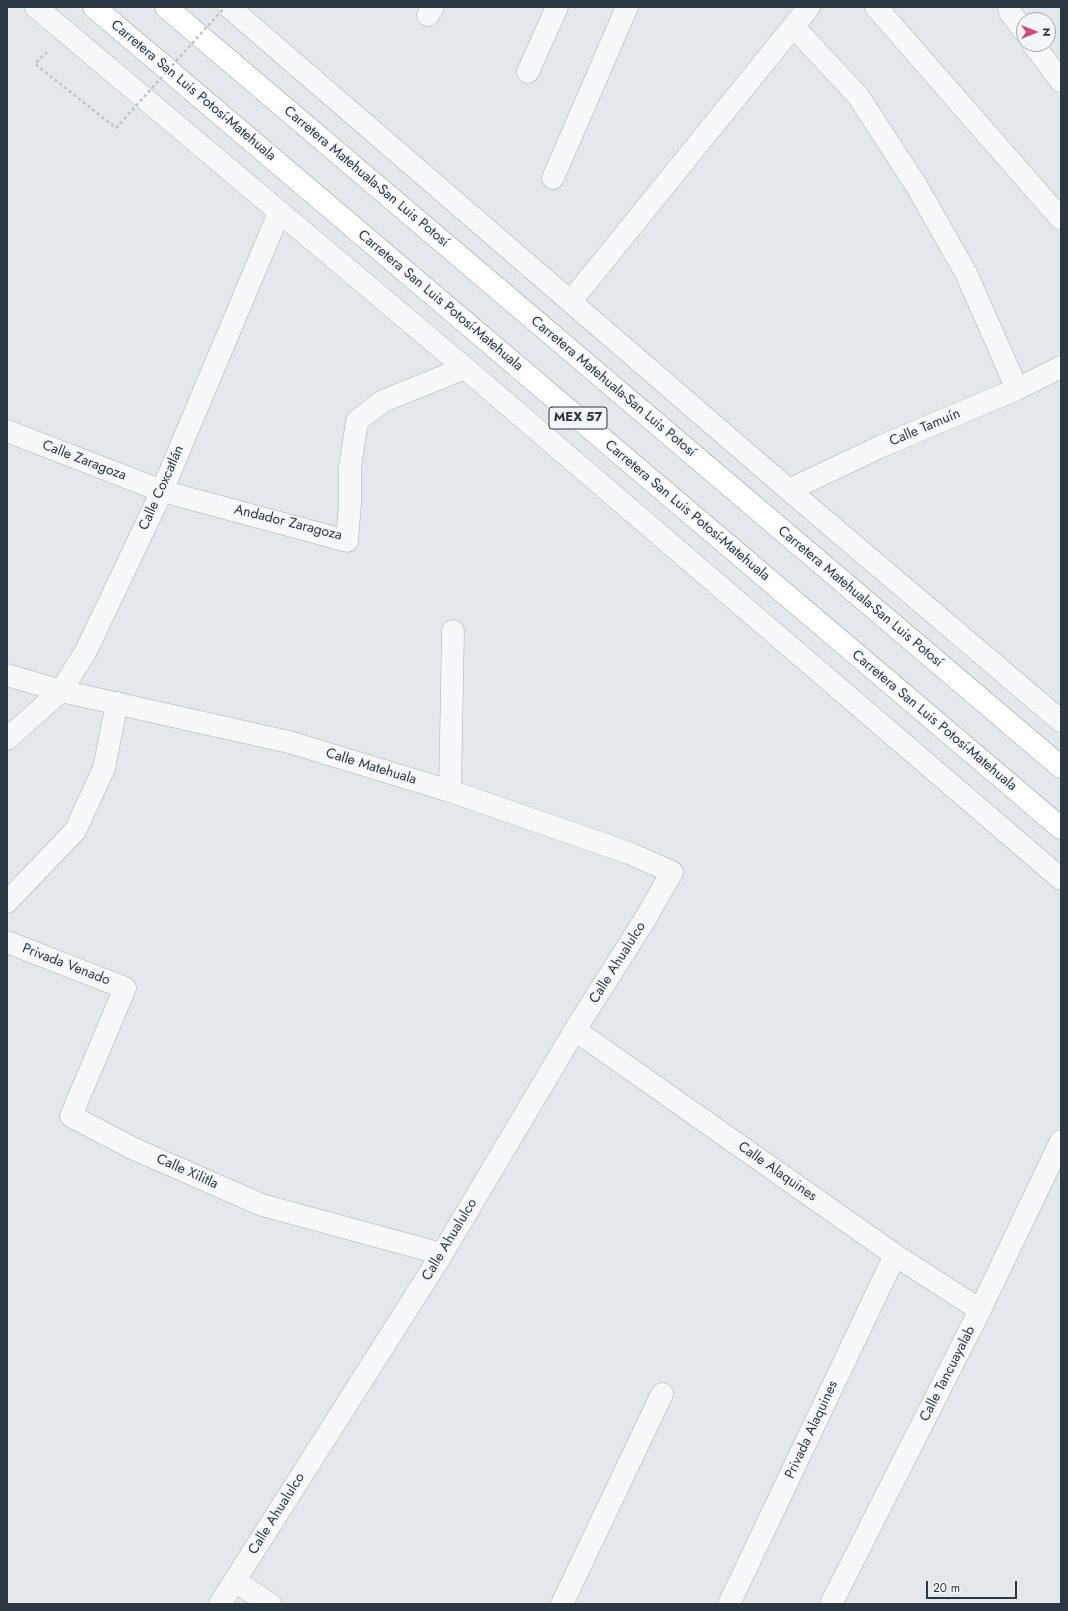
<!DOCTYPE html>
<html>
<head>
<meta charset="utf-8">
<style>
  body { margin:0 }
  #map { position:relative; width:1068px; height:1611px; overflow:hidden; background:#e3e8eb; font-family:Jost,sans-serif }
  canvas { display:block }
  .frame { position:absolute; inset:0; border:8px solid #2b3844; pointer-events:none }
  .north { position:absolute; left:1016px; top:12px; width:40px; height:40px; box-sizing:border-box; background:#f3f6f8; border:1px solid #a3aab0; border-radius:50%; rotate:90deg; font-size:11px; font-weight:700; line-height:16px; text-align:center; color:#2b3844 }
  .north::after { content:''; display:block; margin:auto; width:14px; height:18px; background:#ce4b71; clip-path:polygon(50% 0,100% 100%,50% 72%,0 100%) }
  .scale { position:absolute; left:926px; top:1581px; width:91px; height:18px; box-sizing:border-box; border:2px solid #2b3844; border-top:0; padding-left:5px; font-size:12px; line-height:14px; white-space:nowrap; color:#2b3844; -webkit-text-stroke:3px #f3f6f8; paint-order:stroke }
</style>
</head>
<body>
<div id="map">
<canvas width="1068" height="1611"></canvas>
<div class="frame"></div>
<div class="north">N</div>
<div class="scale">20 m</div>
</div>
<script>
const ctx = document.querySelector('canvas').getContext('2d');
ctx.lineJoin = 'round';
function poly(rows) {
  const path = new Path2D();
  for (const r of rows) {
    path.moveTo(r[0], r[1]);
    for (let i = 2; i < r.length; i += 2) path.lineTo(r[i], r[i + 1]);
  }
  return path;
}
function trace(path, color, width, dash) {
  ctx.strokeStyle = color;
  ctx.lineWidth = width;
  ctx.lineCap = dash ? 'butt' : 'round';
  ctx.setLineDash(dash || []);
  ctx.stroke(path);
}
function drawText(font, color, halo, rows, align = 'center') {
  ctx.font = font + ' Jost,sans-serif';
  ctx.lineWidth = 3;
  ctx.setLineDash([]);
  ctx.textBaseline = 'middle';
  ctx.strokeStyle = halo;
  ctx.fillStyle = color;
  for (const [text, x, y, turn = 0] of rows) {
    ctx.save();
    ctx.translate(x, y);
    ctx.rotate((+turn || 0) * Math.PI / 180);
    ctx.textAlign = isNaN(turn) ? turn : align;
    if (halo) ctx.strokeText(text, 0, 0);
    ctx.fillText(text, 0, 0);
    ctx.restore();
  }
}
const minor = poly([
  [876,7,1061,219],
  [1009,7,1010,12,1024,31],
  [428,15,433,7],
  [794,27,858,96,916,185,966,273,1017,389],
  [1033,44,1061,81],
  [528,72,557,7],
  [553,178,627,7],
  [571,301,809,7],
  [7,431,162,491,347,541,350,505,350,467,357,421,383,401,465,368],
  [789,490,882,446,1017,389,1061,367],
  [7,675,61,691,289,742,450,791,629,853,672,872,644,921,575,1030,442,1254,220,1604],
  [7,739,61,691,86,651,162,491,279,213],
  [450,791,453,631],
  [7,902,75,831,104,768,117,703],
  [7,942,125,988,71,1116,132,1148,262,1205,442,1254],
  [575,1030,895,1255,980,1310],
  [235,1581,270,1604],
  [562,1604,662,1394],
  [729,1604,895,1255],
  [831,1604,980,1310,1061,1141]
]);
const tertiary = poly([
  [36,7,465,368,1061,879],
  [229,7,789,490,1061,721]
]);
const trunk = poly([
  [94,7,1061,828],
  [166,7,1061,767]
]);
trace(minor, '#a8b0b6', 23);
trace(tertiary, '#a8b0b6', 23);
trace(trunk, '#8b97a2', 23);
trace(poly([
  [47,52,35,64,116,128]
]), '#bdc2c6', 2.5, [3, 3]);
trace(minor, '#f6f8f9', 22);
trace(tertiary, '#f6f8f9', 22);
trace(trunk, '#fff', 22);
trace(poly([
  [116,128,225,7]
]), '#bdc2c6', 2.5, [3, 3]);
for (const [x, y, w] of [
  [578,418,58]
]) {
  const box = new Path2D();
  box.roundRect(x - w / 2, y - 11, w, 22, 3);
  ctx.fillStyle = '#f3f6f8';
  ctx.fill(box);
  trace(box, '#2b3844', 1);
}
drawText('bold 13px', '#2b3844', null, [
  ["MEX 57",578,418]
]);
drawText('14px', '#2b3844', '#f3f6f8', [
  ["Carretera San Luis Potosí-Matehuala",193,91,40],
  ["Carretera Matehuala-San Luis Potosí",366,177,40],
  ["Carretera San Luis Potosí-Matehuala",440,301,40],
  ["Carretera Matehuala-San Luis Potosí",613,387,40],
  ["Calle Tamuín",925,428,-23],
  ["Calle Zaragoza",84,461,21],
  ["Calle Coxcatlán",162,488,-66],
  ["Carretera San Luis Potosí-Matehuala",687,511,40],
  ["Andador Zaragoza",288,523,14],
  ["Carretera Matehuala-San Luis Potosí",860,597,40],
  ["Carretera San Luis Potosí-Matehuala",934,721,40],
  ["Calle Matehuala",371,767,17],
  ["Calle Ahualulco",618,963,-58],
  ["Privada Venado",66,965,21],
  ["Calle Xilitla",187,1172,24],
  ["Calle Alaquines",777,1172,35],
  ["Calle Ahualulco",450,1240,-59],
  ["Calle Tancuayalab",948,1374,-63],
  ["Privada Alaquines",812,1430,-65],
  ["Calle Ahualulco",277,1514,-58]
]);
</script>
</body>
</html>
